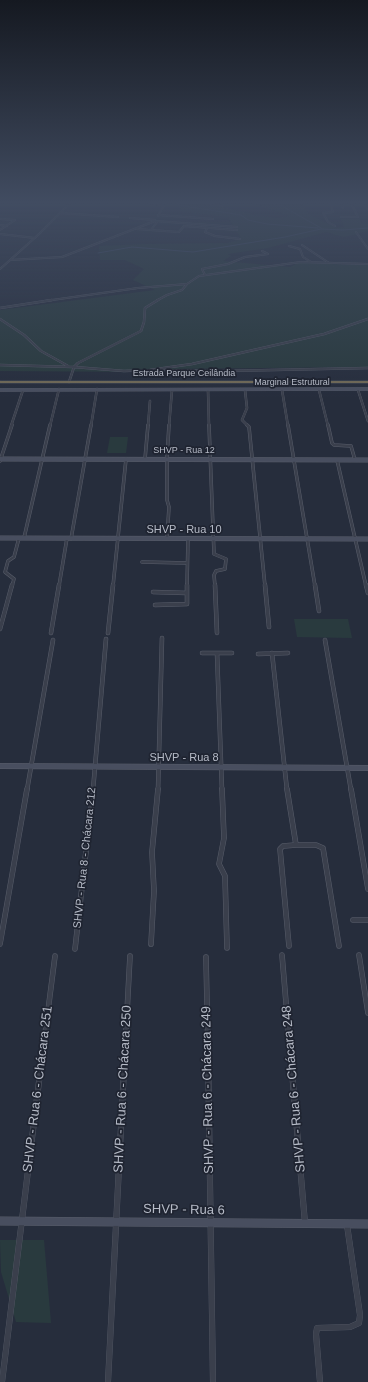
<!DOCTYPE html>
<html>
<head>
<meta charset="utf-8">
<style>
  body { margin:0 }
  canvas { display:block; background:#262d3c }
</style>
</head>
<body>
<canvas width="368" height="1382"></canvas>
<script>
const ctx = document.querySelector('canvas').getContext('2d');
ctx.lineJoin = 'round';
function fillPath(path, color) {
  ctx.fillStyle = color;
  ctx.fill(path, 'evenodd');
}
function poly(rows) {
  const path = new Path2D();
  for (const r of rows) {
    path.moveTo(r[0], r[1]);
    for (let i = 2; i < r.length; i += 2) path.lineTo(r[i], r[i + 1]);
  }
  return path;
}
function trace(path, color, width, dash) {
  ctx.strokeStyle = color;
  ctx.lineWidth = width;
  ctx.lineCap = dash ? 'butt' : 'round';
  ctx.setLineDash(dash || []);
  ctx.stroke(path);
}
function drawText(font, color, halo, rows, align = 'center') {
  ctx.font = font + ' Helvetica,sans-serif';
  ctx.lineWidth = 3.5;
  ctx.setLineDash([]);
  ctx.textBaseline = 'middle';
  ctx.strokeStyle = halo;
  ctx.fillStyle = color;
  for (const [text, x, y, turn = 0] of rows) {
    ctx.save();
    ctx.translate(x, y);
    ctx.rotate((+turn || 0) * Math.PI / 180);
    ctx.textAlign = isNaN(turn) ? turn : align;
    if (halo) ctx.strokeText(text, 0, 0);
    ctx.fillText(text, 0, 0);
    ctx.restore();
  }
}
fillPath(poly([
  [176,203,197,203,220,207,260,216,278,218,289,216,253,203,301,203,310,215,337,228,344,227,341,219,359,219,362,224,368,224,368,231,344,237,326,232,268,248,228,254,231,256,223,261,290,267,298,263,368,265,368,367,159,369,148,372,0,371,0,310,155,290,133,280,144,269,125,260,100,260,99,246,144,244,227,243,241,239,228,217,183,212],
  [110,437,128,437,126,453,107,453],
  [294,619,348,619,352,638,297,637],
  [0,1240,44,1240,51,1323,16,1322,1,1272]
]), '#293a3e');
trace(poly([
  [270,203,282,206,321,228],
  [178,205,241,215,248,220,267,224,318,228],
  [98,253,132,247,193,252,285,237,321,229,343,230,368,228]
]), '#3d4a63', 1);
const streetFar5 = poly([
  [150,203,160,205],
  [203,203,222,206],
  [330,203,333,212,323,213,328,222,335,226],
  [340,203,343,208],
  [364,203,368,210],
  [60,213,118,217],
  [158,215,213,219],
  [158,216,165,203],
  [341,217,358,217,351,203],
  [130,218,155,220],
  [0,219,15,220,0,230],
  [0,225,7,226],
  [207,228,205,232,215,236,240,239],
  [136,229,179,232,184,226,237,230],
  [151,230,157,222],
  [356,232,368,249],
  [0,234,35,238],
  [302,245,329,263],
  [289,246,300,249,303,257,311,262],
  [10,260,62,257,155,221,237,227],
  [0,269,38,235,70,203],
  [205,275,202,269,228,264,245,257,268,254,262,251],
  [45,301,138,288,187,284],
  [156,301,167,295,182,290,187,284,199,276,301,262,368,264]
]);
const streetFar4 = poly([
  [0,308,52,300],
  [0,319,24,335,41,351,68,366],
  [0,365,74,367,124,371,150,370,192,364,324,334,368,319],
  [163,370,225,371,368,368],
  [69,382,74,367,78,363,141,331,144,322,145,308,158,300],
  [208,390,209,426],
  [245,390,247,408,242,420,248,426],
  [282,390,288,426],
  [319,390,328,426],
  [358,390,368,421],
  [11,426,23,390],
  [50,426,59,389],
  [91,426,97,389],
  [148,426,150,401],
  [169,426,172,390]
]);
const streetFar3 = poly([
  [209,425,214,554,226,559,225,569,216,571,214,575,215,586],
  [247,425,249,427,265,586],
  [288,425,315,586],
  [328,425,332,443,334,445,351,446,355,460],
  [145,459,148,425],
  [337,460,366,586],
  [0,461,12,425],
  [24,538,50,425],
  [167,538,169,507,167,500,167,457,169,425],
  [71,539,91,425],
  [142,562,187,563],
  [12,586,14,579,5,572,8,561,14,557,19,538],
  [59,586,67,538],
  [113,586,126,459],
  [187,586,188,539]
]);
const streetFar2 = poly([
  [215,585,217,633],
  [265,585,269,627],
  [315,585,319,611],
  [366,585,368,593],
  [153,592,187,593],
  [155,605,187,604,187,585],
  [0,629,12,585],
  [51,633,59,585],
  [108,633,113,585],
  [325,640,351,790],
  [202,653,232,653],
  [217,653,222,790],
  [272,653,287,790],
  [258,654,288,653],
  [27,790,53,640],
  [93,790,106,639],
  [158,790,162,638]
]);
const streetFar1 = poly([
  [222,789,224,838,219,864,225,876,227,948],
  [287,789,296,845],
  [351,789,368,889],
  [353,920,368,920],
  [0,944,27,789],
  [151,944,154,891,152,852,158,789],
  [289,946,280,849,283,846,296,845,316,845,323,848,339,946],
  [75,949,93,789],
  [282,955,290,1050],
  [359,955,368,1013],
  [206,957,208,1050],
  [43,1050,55,956],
  [125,1050,130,956]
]);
const street = poly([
  [208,1049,213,1382],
  [290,1049,305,1223],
  [2,1382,43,1049],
  [108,1382,125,1049],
  [320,1382,316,1334,317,1328,350,1327,359,1323,360,1315,347,1225]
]);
const secondaryFar3 = poly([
  [0,390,368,389]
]);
const secondaryFar2 = poly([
  [0,459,368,460],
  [0,538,368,539]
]);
const secondaryFar1 = poly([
  [0,766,368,768]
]);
const secondary = poly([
  [0,1221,368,1224]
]);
const highway = poly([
  [0,381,368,381,368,383,0,383,0,381]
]);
trace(streetFar5, '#585d6a', 2);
trace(streetFar4, '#585d6a', 2.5);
trace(streetFar3, '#585d6a', 3.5);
trace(streetFar2, '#585d6a', 4.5);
trace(streetFar1, '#585d6a', 5.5);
trace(street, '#585d6a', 6);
trace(secondaryFar3, '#585d6a', 3.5);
trace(secondaryFar2, '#585d6a', 5);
trace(secondaryFar1, '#585d6a', 6);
trace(secondary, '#585d6a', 9);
trace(highway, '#454a57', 1);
trace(streetFar5, '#3a3f4c', 1.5);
trace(streetFar4, '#3a3f4c', 2);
trace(streetFar3, '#3a3f4c', 2.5);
trace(streetFar2, '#3a3f4c', 3.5);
trace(streetFar1, '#3a3f4c', 4.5);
trace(street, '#3a3f4c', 5.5);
trace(secondaryFar3, '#484e5f', 3);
trace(secondaryFar2, '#484e5f', 4);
trace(secondaryFar1, '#484e5f', 5);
trace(secondary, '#484e5f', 8);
fillPath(highway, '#716a57');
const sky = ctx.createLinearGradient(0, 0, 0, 397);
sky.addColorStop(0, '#151921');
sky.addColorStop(0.51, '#414c61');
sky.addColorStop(1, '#414c6100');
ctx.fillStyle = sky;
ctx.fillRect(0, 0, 368, 397);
drawText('9px', '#b6bbc7', '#1f2431', [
  ["Estrada Parque Ceilândia",184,374],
  ["Marginal Estrutural",292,383],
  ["SHVP - Rua 12",184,451]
]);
drawText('11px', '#b6bbc7', '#1f2431', [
  ["SHVP - Rua 10",184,530],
  ["SHVP - Rua 8",184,758],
  ["SHVP - Rua 8 - Chácara 212",85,858,-84]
]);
drawText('13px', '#b6bbc7', '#1f2431', [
  ["SHVP - Rua 6 - Chácara 251",38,1089,-83],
  ["SHVP - Rua 6 - Chácara 250",123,1089,-87],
  ["SHVP - Rua 6 - Chácara 248",294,1089,-95],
  ["SHVP - Rua 6 - Chácara 249",208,1090,-91],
  ["SHVP - Rua 6",184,1210,1]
]);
</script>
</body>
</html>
